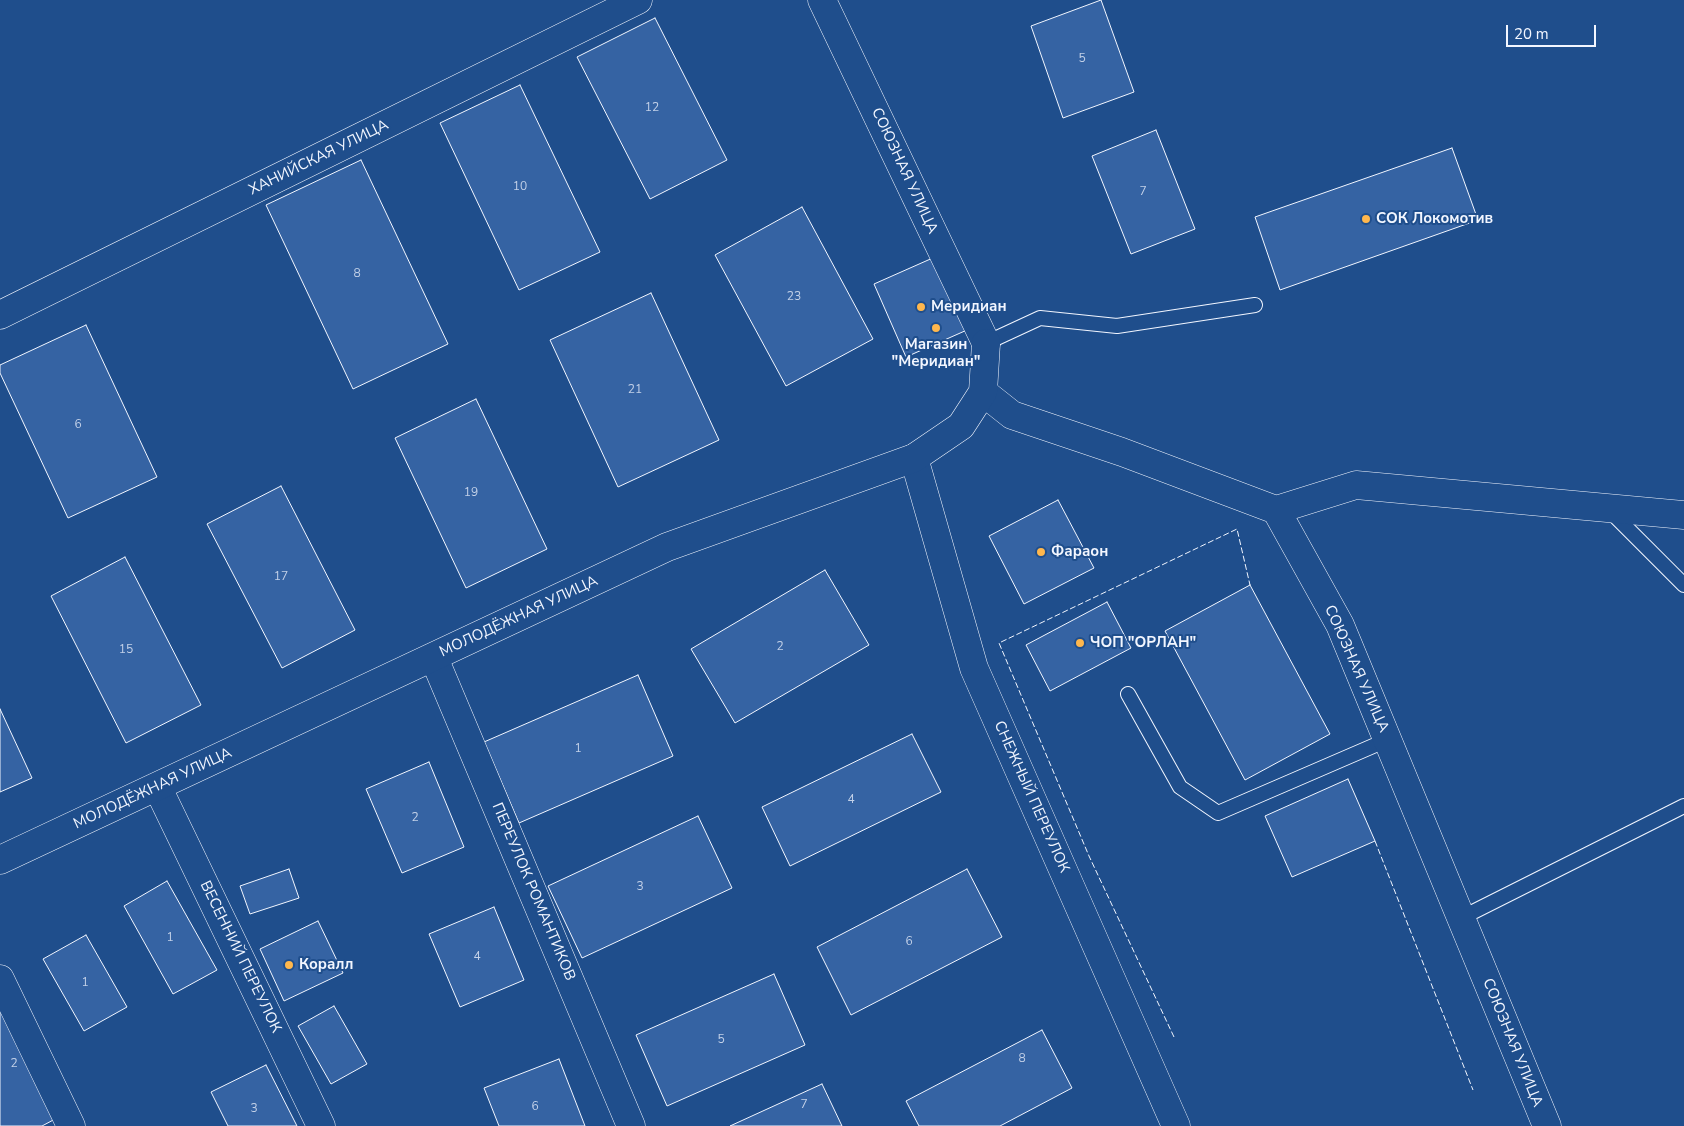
<!DOCTYPE html>
<html>
<head>
<meta charset="utf-8">
<style>
  body { margin:0 }
  #map { position:relative; width:1684px; height:1126px; overflow:hidden; background:#1f4e8c; font-family:"Nunito Sans",sans-serif }
  canvas { display:block }
  .scale { position:absolute; left:1506px; top:25px; width:90px; height:22px; box-sizing:border-box; border:2px solid #f2f6ff; border-top:0; padding-left:6px; font-size:15px; line-height:18px; white-space:nowrap; color:#f2f6ff; -webkit-text-stroke:4px #1f4e8c; paint-order:stroke }
</style>
</head>
<body>
<div id="map">
<canvas width="1684" height="1126"></canvas>
<div class="scale">20 m</div>
</div>
<script>
const ctx = document.querySelector('canvas').getContext('2d');
ctx.lineJoin = 'round';
function fillPath(path, color) {
  ctx.fillStyle = color;
  ctx.fill(path, 'evenodd');
}
function poly(rows) {
  const path = new Path2D();
  for (const r of rows) {
    path.moveTo(r[0], r[1]);
    for (let i = 2; i < r.length; i += 2) path.lineTo(r[i], r[i + 1]);
  }
  return path;
}
function trace(path, color, width, dash) {
  ctx.strokeStyle = color;
  ctx.lineWidth = width;
  ctx.lineCap = dash ? 'butt' : 'round';
  ctx.setLineDash(dash || []);
  ctx.stroke(path);
}
function drawText(font, color, halo, rows, align = 'center') {
  ctx.font = font + ' "Nunito Sans",sans-serif';
  ctx.lineWidth = 4;
  ctx.setLineDash([]);
  ctx.textBaseline = 'middle';
  ctx.strokeStyle = halo;
  ctx.fillStyle = color;
  for (const [text, x, y, turn = 0] of rows) {
    ctx.save();
    ctx.translate(x, y);
    ctx.rotate((+turn || 0) * Math.PI / 180);
    ctx.textAlign = isNaN(turn) ? turn : align;
    if (halo) ctx.strokeText(text, 0, 0);
    ctx.fillText(text, 0, 0);
    ctx.restore();
  }
}
const building = poly([
  [1101,0,1134,92,1063,118,1031,26,1101,0],
  [655,18,727,160,650,199,577,57,655,18],
  [520,85,600,252,519,290,440,123,520,85],
  [1156,130,1195,229,1131,254,1092,156,1156,130],
  [1452,148,1478,220,1280,290,1255,217,1452,148],
  [361,160,448,344,353,389,266,205,361,160],
  [802,207,873,339,786,386,715,255,802,207],
  [935,257,967,330,906,357,874,284,935,257],
  [651,293,719,440,618,487,550,340,651,293],
  [86,325,157,477,68,518,0,373,0,365,86,325],
  [476,399,547,549,466,588,395,438,476,399],
  [281,486,355,630,282,668,207,524,281,486],
  [1058,500,1094,568,1024,604,989,536,1058,500],
  [125,557,201,705,126,743,51,596,125,557],
  [825,570,869,645,735,723,691,649,825,570],
  [1250,585,1330,734,1245,780,1165,631,1250,585],
  [1107,602,1131,648,1050,691,1026,645,1107,602],
  [638,675,673,756,519,823,484,742,638,675],
  [0,709,32,778,0,792,0,709],
  [912,734,941,792,790,866,762,807,912,734],
  [429,762,464,847,402,873,366,789,429,762],
  [1348,779,1375,841,1292,877,1265,816,1348,779],
  [698,816,732,888,582,958,548,886,698,816],
  [289,869,299,898,250,914,240,886,289,869],
  [967,869,1002,937,851,1015,817,947,967,869],
  [167,881,217,970,173,994,124,906,167,881],
  [494,907,524,980,460,1007,429,934,494,907],
  [318,921,343,973,284,1001,260,949,318,921],
  [86,935,127,1007,84,1031,43,959,86,935],
  [774,974,805,1045,667,1106,636,1035,774,974],
  [334,1006,367,1064,331,1084,298,1026,334,1006],
  [0,1010,57,1118,42,1126,0,1126,0,1010],
  [1042,1030,1072,1088,1000,1126,919,1126,906,1101,1042,1030],
  [559,1059,585,1126,499,1126,484,1088,559,1059],
  [266,1065,297,1126,228,1126,211,1092,266,1065],
  [822,1084,842,1126,730,1126,822,1084]
]);
fillPath(building, '#3563a3');
trace(building, '#f2f6ff', 1);
const service = poly([
  [986,343,1040,318,1117,326,1255,305],
  [1610,511,1684,585],
  [1128,694,1180,787,1218,813,1387,740],
  [1461,918,1684,806]
]);
const minor = poly([
  [822,0,986,343],
  [0,315,638,0],
  [983,392,1012,415,1122,452,1276,510,1340,625,1547,1126],
  [914,458,974,668,1176,1126],
  [1276,510,1356,485,1684,515],
  [434,658,631,1126],
  [158,788,321,1126],
  [0,979,71,1126]
]);
const tertiary = poly([
  [0,860,667,547,914,458,961,426,983,392,986,343]
]);
trace(service, '#f2f6ff', 16);
trace(minor, '#f2f6ff', 29);
trace(tertiary, '#f2f6ff', 29);
trace(service, '#1f4e8c', 14);
trace(minor, '#1f4e8c', 28);
trace(tertiary, '#1f4e8c', 28);
trace(poly([
  [1375,841,1473,1090],
  [1174,1037,1089,856,999,643,1237,529,1250,585]
]), '#f2f6ff', 1, [6, 2.5]);
for (const [x, y, r, color] of [
  [1366,219,5,"#ffb74d"],
  [921,307,5,"#ffb74d"],
  [936,328,5,"#ffb74d"],
  [1041,552,5,"#ffb74d"],
  [1080,643,5,"#ffb74d"],
  [289,965,5,"#ffb74d"]
]) {
  const dot = new Path2D();
  dot.arc(x, y, r, 0, 2 * Math.PI);
  ctx.fillStyle = color;
  ctx.fill(dot);
  trace(dot, '#1f4e8c', 2);
}
drawText('12px', '#c3d1e8', null, [
  ["5",1082,59],
  ["12",652,108],
  ["10",520,187],
  ["7",1143,192],
  ["8",357,274],
  ["23",794,297],
  ["21",635,390],
  ["6",78,425],
  ["19",471,493],
  ["17",281,577],
  ["2",780,647],
  ["15",126,650],
  ["1",578,749],
  ["4",851,800],
  ["2",415,818],
  ["3",640,887],
  ["1",170,938],
  ["6",909,942],
  ["4",477,957],
  ["1",85,983],
  ["5",721,1040],
  ["8",1022,1059],
  ["2",14,1064],
  ["7",804,1105],
  ["6",535,1107],
  ["3",254,1109]
]);
drawText('15px', '#f2f6ff', '#1f4e8c', [
  ["ХАНИЙСКАЯ УЛИЦА",319,158,-26],
  ["СОЮЗНАЯ УЛИЦА",904,171,65],
  ["МОЛОДЁЖНАЯ УЛИЦА",519,617,-25],
  ["СОЮЗНАЯ УЛИЦА",1356,669,66],
  ["МОЛОДЁЖНАЯ УЛИЦА",153,789,-25],
  ["СНЕЖНЫЙ ПЕРЕУЛОК",1031,797,66],
  ["ПЕРЕУЛОК РОМАНТИКОВ",533,892,67],
  ["ВЕСЕННИЙ ПЕРЕУЛОК",240,957,64],
  ["СОЮЗНАЯ УЛИЦА",1512,1043,68]
]);
drawText('bold 15px', '#f2f6ff', '#1f4e8c', [
  ["СОК Локомотив",1376,219],
  ["Меридиан",931,307],
  ["Магазин",936,345,"center"],
  ["\"Меридиан\"",936,362,"center"],
  ["Фараон",1051,552],
  ["ЧОП \"ОРЛАН\"",1090,643],
  ["Коралл",299,965]
], 'left');
</script>
</body>
</html>
